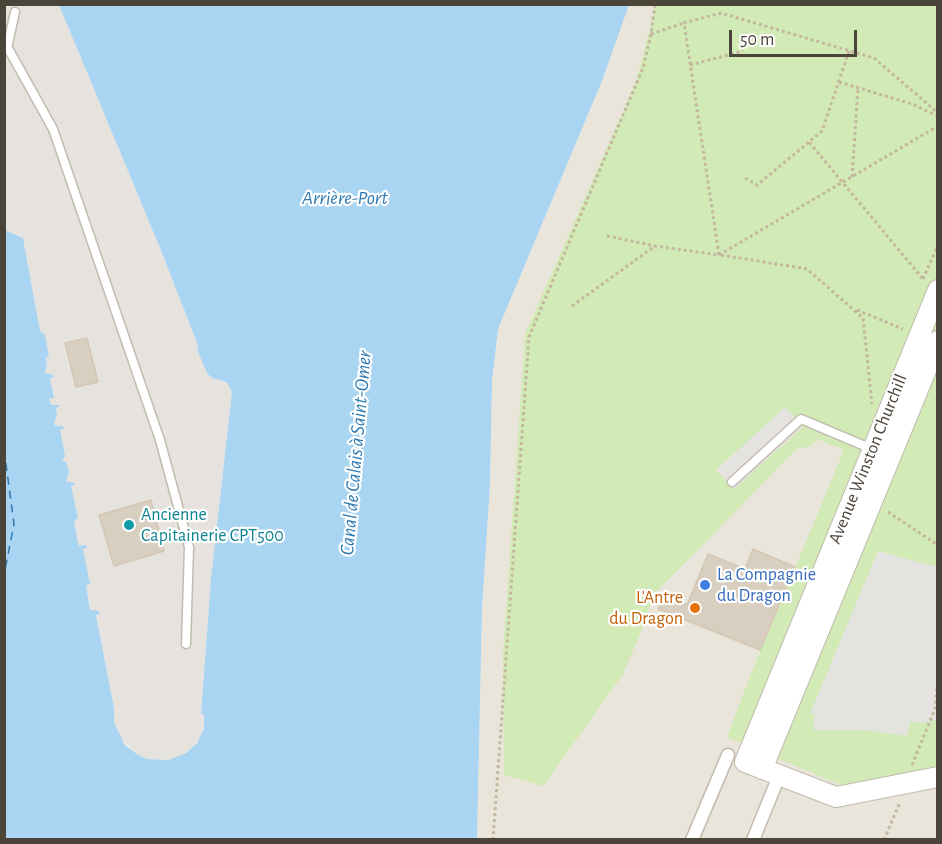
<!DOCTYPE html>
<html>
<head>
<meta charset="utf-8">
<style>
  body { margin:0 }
  #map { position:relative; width:942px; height:844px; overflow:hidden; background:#f6f3ec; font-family:"Alegreya Sans",sans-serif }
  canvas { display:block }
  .frame { position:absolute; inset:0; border:6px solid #4b4439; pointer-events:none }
  .scale { position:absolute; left:729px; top:30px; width:128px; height:27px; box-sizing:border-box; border:3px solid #4b4439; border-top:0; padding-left:8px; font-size:18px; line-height:21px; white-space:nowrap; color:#4b4439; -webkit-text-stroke:4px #fff; paint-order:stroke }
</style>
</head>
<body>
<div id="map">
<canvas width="942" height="844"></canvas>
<div class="frame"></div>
<div class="scale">50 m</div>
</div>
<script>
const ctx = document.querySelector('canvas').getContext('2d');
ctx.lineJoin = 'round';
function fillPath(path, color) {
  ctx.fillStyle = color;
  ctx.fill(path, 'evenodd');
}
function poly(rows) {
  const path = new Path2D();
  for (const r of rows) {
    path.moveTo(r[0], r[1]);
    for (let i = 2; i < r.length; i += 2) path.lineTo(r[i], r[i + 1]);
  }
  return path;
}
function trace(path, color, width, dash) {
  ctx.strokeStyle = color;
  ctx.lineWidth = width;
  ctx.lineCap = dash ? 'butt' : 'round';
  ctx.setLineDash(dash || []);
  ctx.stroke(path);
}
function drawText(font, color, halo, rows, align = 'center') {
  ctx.font = font + ' "Alegreya Sans",sans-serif';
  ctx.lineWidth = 4.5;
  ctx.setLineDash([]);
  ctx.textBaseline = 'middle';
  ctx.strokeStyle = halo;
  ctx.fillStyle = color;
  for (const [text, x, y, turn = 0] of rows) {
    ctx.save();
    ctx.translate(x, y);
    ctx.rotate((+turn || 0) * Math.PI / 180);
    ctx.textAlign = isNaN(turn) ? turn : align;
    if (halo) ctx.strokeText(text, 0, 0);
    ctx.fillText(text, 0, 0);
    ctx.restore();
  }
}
fillPath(poly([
  [629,5,937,5,937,839,477,840,482,609,490,484,492,382,498,329,602,81]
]), '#eae5da');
fillPath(poly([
  [4,5,59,5,160,248,198,345,197,349,213,379,221,380,227,383,232,392,211,578,201,713,204,715,205,722,200,738,192,748,179,757,169,760,147,759,137,754,120,738,114,723,114,708,96,614,99,614,90,611,86,585,90,584,83,549,87,547,86,545,79,546,78,543,74,521,78,518,71,486,75,485,74,483,66,481,68,476,62,461,65,455,60,429,63,426,56,426,54,423,56,408,59,405,51,405,50,403,49,400,54,397,50,378,53,378,45,373,47,365,46,358,49,356,45,335,40,331,23,238,5,230]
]), '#e6e2dd');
fillPath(poly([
  [656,5,937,5,937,767,908,775,846,787,727,737,751,674,844,450,817,439,811,446,797,449,654,594,643,627,623,674,543,786,504,775,503,653,525,334,636,82]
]), '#d2eab5');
fillPath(poly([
  [785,407,803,427,734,489,716,470],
  [878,551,937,567,937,720,922,723,910,721,907,736,865,730,814,730,814,714,810,714]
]), '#e5e3e0');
fillPath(poly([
  [59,5,629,5,602,81,498,329,492,382,490,484,482,609,477,839,5,839,5,230,23,238,40,331,45,335,49,356,46,358,47,365,45,373,53,375,54,378,50,378,54,398,49,399,50,403,52,405,59,405,59,407,56,408,57,415,54,424,56,426,63,426,64,429,60,429,65,456,62,461,66,462,69,472,66,481,74,483,75,485,71,486,78,518,74,521,78,543,79,546,86,545,87,548,83,549,90,584,86,585,90,610,99,611,99,614,96,615,114,708,114,723,125,745,137,754,147,759,169,760,186,753,197,743,204,728,204,715,201,714,211,578,232,392,227,383,221,380,213,379,207,373,197,349,198,345,160,248]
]), '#a9d4f2');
trace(poly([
  [4,449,14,524,4,575]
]), '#2e7ab2', 1.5, [8, 6]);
const building = poly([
  [87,338,98,382,76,387,65,343,87,338],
  [151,500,164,551,114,566,99,515,151,500],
  [753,549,795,567,760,650,658,609,664,595,687,605,708,554,745,569,753,549]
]);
fillPath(building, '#d8cfc1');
trace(building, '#d3c7b4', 1.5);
const service = poly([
  [4,41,53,129,160,440,189,547,186,644],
  [8,44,15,12],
  [732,482,801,419,872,449]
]);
const pedestrian = poly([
  [692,840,728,755],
  [753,840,779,776]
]);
const tertiary = poly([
  [938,290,745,762,836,797,938,777],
  [762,769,938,341]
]);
trace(service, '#c2bbae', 11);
trace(pedestrian, '#c2bbae', 15);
trace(tertiary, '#c2bbae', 22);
trace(poly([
  [651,34,684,23],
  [849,51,822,131,809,142,923,279],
  [690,65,743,51],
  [839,82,912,104,938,116],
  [852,177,858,89],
  [745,178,757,185,809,142],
  [607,236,655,246,719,255,684,23,721,13,874,58,938,113],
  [719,255,938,126],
  [721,255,807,269,863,318,872,404],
  [923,279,938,245],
  [572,306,655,246],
  [857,310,903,329],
  [888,512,938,545],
  [912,765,935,709,938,676],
  [493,840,529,337,643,68,651,34,655,4],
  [884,840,900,802]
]), '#c4b79f', 3, [3, 3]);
trace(service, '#fff', 8);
trace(pedestrian, '#fff', 12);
trace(tertiary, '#fff', 20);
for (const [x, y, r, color] of [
  [129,525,6,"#0f9aa8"],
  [705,585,6,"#3f7fe0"],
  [695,608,6,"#e8710a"]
]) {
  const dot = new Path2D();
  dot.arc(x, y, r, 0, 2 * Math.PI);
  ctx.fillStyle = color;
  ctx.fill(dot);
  trace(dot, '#fff', 2);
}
drawText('18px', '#4b4439', '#fff', [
  ["Avenue Winston Churchill",868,459,-68]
]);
drawText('18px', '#0d838f', '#fff', [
  ["Ancienne",141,515],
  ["Capitainerie CPT500",141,536]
], 'left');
drawText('18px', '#366cbe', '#fff', [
  ["La Compagnie",717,575],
  ["du Dragon",717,596]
], 'left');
drawText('18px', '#c56008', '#fff', [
  ["L'Antre",683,598],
  ["du Dragon",683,619]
], 'right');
drawText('italic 20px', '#2e7ab2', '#fff', [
  ["Arrière-Port",345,198],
  ["Canal de Calais à Saint-Omer",356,453,-85]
]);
</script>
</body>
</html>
